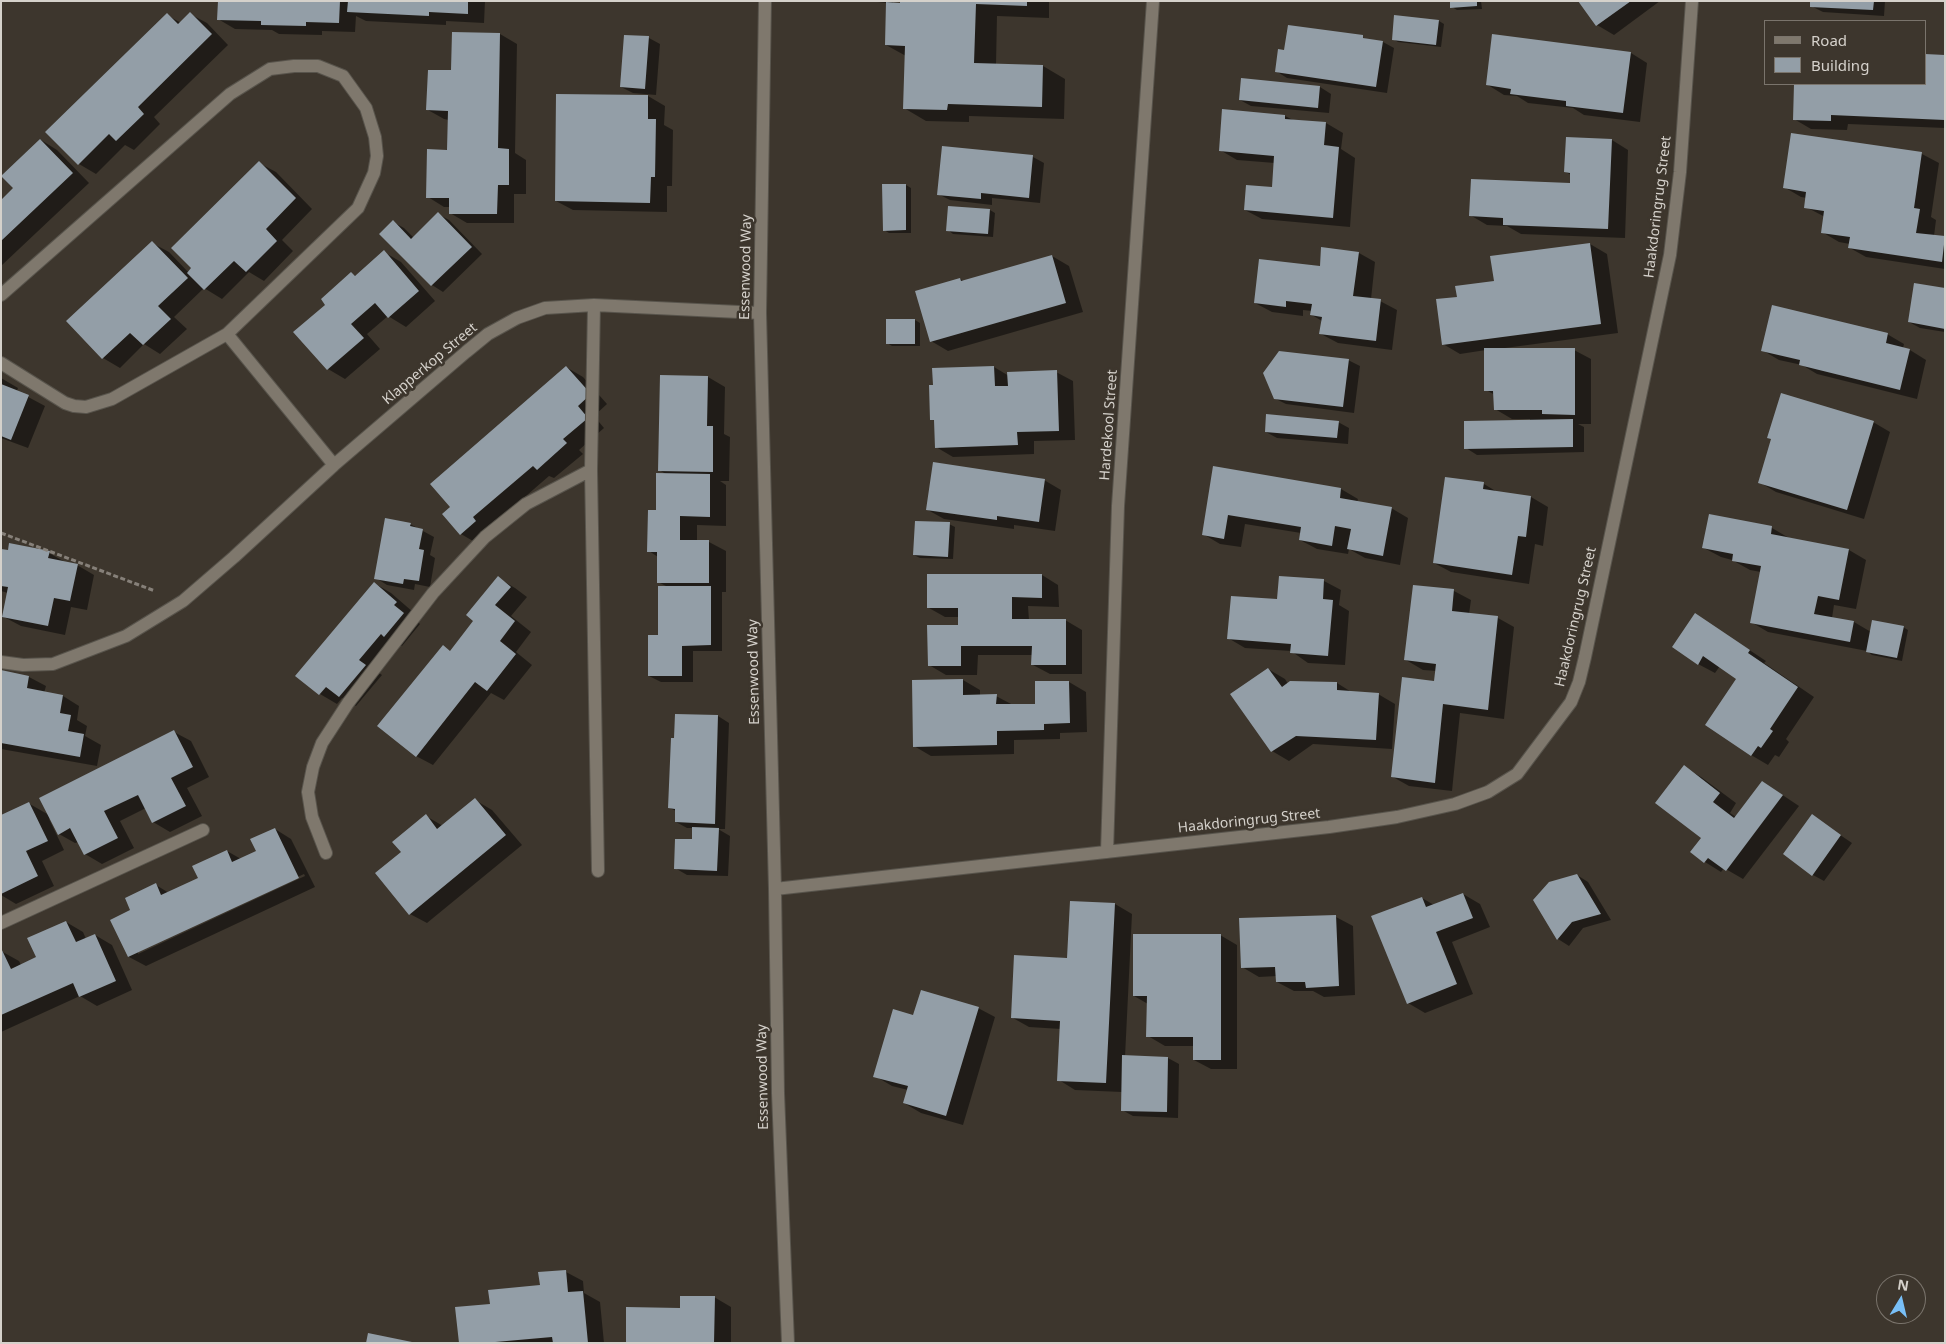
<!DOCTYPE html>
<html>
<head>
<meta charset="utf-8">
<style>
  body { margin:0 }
  #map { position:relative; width:1946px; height:1344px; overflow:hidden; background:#3d362d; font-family:"Noto Sans",sans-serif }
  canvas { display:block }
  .frame { position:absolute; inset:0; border:2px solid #d5d1cb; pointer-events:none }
  .legend { position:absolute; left:1764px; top:20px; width:162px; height:65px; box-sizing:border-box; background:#3d362d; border:1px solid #7a746c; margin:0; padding:6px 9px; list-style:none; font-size:15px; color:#d5d1cb }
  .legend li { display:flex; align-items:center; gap:10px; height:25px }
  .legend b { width:25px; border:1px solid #7a746c }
  .north { position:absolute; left:1876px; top:1274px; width:50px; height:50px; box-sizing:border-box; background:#3d362d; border:1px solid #7a746c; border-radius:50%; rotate:9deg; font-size:14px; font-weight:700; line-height:20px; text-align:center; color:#d5d1cb }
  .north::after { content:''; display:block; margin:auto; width:18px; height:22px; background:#78bff7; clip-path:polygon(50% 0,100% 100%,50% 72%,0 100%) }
</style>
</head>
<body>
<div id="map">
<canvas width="1946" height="1344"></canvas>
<div class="frame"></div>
<ul class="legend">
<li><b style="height:6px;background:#7f786d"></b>Road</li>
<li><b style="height:14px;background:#939ea7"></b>Building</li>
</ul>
<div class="north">N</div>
</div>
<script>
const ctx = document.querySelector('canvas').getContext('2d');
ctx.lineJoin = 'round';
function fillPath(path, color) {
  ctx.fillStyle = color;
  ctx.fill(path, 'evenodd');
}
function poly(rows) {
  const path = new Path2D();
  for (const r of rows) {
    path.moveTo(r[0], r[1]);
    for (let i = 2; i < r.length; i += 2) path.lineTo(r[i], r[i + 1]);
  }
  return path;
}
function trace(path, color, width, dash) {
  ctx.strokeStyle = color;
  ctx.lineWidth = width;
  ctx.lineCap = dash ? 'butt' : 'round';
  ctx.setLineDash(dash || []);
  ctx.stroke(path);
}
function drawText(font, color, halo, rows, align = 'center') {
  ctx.font = font + ' "Noto Sans",sans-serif';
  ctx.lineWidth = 5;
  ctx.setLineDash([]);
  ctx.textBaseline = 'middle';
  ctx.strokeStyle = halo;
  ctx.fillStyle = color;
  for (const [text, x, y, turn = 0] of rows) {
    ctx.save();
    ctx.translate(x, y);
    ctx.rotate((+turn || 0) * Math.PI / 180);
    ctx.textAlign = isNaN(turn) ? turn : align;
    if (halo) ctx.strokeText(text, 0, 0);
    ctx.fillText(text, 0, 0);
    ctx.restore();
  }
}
fillPath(poly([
  [219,1,485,1,484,23,446,21,446,25,366,21,356,16,355,32,322,31,322,35,279,34,272,30,235,29,218,19],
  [868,1,893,1,893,4,901,4,901,1,1049,1,1049,18,997,16,996,65,1043,66,1065,79,1064,119,969,116,969,122,926,121,904,108,906,56,886,45,887,3],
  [1451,1,1481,1,1482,9,1457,10,1452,7],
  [1580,1,1660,1,1614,35,1597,25],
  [1812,1,1885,1,1884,16,1823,12,1811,6],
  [190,14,207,23,228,45,154,117,160,124,134,150,125,145,96,174,79,164,47,132,167,15,181,23],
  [1395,17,1439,21,1444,24,1441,47,1398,42,1393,39],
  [453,33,500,34,517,44,515,153,526,160,526,194,514,194,514,223,467,223,450,213,450,207,444,207,428,197,448,151,449,120,444,119,428,110,452,71],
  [1362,37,1368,40,1383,42,1394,48,1387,93,1287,78,1276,71,1285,51],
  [649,38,660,44,656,95,633,93,621,87],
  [1631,53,1647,63,1640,122,1584,115,1573,108,1528,103,1517,96,1504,95,1488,85],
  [1925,55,1945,56,1945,128,1848,124,1847,130,1811,129,1794,119,1795,84,1925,84],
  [1320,87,1331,94,1329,113,1251,106,1240,100],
  [648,96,665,106,664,125,673,130,672,186,667,186,667,212,573,210,556,201],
  [1285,116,1293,120,1326,123,1343,133,1341,149,1355,158,1350,227,1262,219,1245,210,1273,188,1275,163,1237,160,1220,150],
  [1792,135,1922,154,1939,163,1931,217,1936,220,1934,236,1945,238,1945,269,1866,257,1850,248,1850,244,1839,242,1822,232,1825,217,1806,207,1807,198,1801,197,1784,187],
  [41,140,57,150,89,183,1,266,1,202,15,188],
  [1612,140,1628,150,1625,238,1521,234,1507,226,1487,225,1470,215,1571,184,1571,175,1566,172],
  [944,147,1033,157,1044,163,1040,203,992,198,992,205,950,200,938,194],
  [259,163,276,172,312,209,282,240,293,251,264,281,249,272,222,299,204,288,174,317,187,329,160,354,144,344,120,368,103,358,152,243,169,252,189,273],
  [906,185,911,188,911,233,889,233,884,230],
  [990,210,995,213,993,237,953,234,948,230],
  [438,214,449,220,482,254,443,292,432,285,381,234,393,222,404,228,414,238],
  [1590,244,1607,254,1618,333,1505,348,1505,349,1574,350,1591,359,1591,424,1578,424,1584,427,1584,452,1477,455,1466,448,1530,421,1530,419,1512,419,1495,409,1495,395,1486,390,1486,350,1460,354,1443,344,1459,298],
  [384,252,401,262,435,301,406,327,388,316,367,334,380,349,345,379,328,369,295,332,327,305,352,274,356,276],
  [1359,253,1375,262,1371,299,1380,301,1397,310,1392,350,1338,343,1321,334,1322,321,1312,315,1312,311,1303,310,1303,316,1272,312,1255,303],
  [1052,256,1069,266,1083,312,948,351,931,341,960,279,964,281],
  [1945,289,1945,332,1920,328,1909,322],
  [887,320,915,320,920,323,920,346,892,346,887,343],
  [1887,334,1904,344,1903,348,1910,350,1926,360,1917,399,1817,374,1802,365,1779,360,1762,350],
  [1348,360,1360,366,1354,413,1286,404,1274,398],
  [566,367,583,377,607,404,594,416,604,428,579,450,583,454,554,478,549,476,489,528,478,544,461,534,444,514,452,507],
  [994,367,1009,376,1056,372,1073,381,1075,440,1034,441,1034,454,953,457,936,447,935,421,932,419,934,386],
  [708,377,725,387,724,434,730,437,729,481,720,481,726,485,726,526,697,525,697,542,709,542,726,551,726,592,722,592,722,651,693,651,693,682,661,682,649,676,660,636,668,587,658,582,658,557,649,551,666,474,659,470],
  [1,378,18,388,17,391,45,406,28,448,1,438],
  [1338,422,1349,428,1348,444,1277,438,1266,432],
  [1873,422,1890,432,1864,519,1776,492,1759,482],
  [1214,468,1341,489,1358,499,1357,502,1391,508,1408,518,1400,565,1365,558,1349,549,1348,554,1317,549,1300,540,1301,533,1245,524,1241,547,1220,544,1203,534],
  [1044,480,1061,490,1055,531,1014,525,1014,529,944,519,928,510],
  [1484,484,1499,493,1531,497,1548,507,1543,546,1535,544,1529,584,1451,572,1434,563],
  [1710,516,1772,528,1789,538,1849,550,1866,560,1856,609,1834,605,1832,618,1854,622,1871,632,1903,627,1908,630,1902,661,1872,655,1867,651,1768,632,1751,622,1761,572,1750,570,1732,560,1721,557,1704,548],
  [410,524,434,537,430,555,435,558,430,587,415,584,414,590,387,585,376,578],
  [949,524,955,527,953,559,920,558,914,555],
  [1,550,49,553,67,563,77,565,94,575,87,610,71,607,65,635,21,626,4,617,8,593,1,591],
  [1042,575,1058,585,1059,607,1028,606,1029,620,1065,620,1082,630,1082,674,1050,674,1033,665,1033,655,978,655,977,675,946,675,929,665,959,626,959,617,945,617,929,608],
  [498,578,515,588,527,597,511,616,531,632,516,652,532,665,504,700,491,693,433,765,416,756,451,652,475,621],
  [1324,581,1341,590,1339,605,1349,611,1345,665,1308,663,1291,651,1245,648,1228,638,1279,601],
  [374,583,391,593,413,612,410,615,420,624,402,646,398,644,375,670,382,675,356,706,342,698,337,704,320,694,297,676],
  [1414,586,1454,591,1471,600,1469,614,1498,618,1514,627,1504,719,1460,713,1452,791,1409,786,1393,777,1436,682,1437,671,1423,670,1406,660],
  [1695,614,1766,661,1764,663,1814,697,1786,739,1789,742,1779,757,1775,755,1768,765,1751,755,1738,678,1720,666,1715,673,1698,664],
  [1268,669,1285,679,1288,684,1337,683,1353,693,1378,694,1395,704,1392,749,1313,744,1289,761,1272,751],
  [1,672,29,677,46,686,44,693,63,696,79,706,77,720,87,726,85,736,101,745,97,766,1,749],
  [963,680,980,690,980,696,996,696,1013,705,1036,705,1069,682,1086,692,1087,732,1060,733,1060,739,1014,740,1014,754,931,756,914,746],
  [718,716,729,723,725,829,718,829,730,836,728,876,687,875,675,868,694,841,694,828,687,828,676,822,676,811,670,808],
  [174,732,191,741,209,777,187,788,202,816,170,832,153,822,146,808,120,821,134,848,102,864,85,854,79,842,75,843,59,834,51,818,49,819,64,850,42,861,54,886,16,904,1,895,1,816,28,803,49,815],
  [1684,767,1701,777,1736,803,1730,813,1736,817,1763,782,1799,806,1743,879,1724,868,1721,872,1705,862,1703,837],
  [475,800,492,810,522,845,427,923,410,914,402,852,426,816,443,826],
  [1812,816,1852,843,1824,881,1813,875],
  [275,829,291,839,315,887,146,966,129,957,112,920,132,911,156,885,169,893,199,879,227,851,241,859,257,852],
  [304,874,305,876,138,954,138,952],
  [1577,875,1588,882,1611,920,1583,928,1569,946,1558,939,1535,900],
  [1463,894,1480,904,1490,927,1452,942,1473,994,1425,1013,1408,1003,1422,898,1434,905],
  [1115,904,1132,914,1125,1057,1168,1058,1179,1064,1178,1118,1133,1116,1122,1110,1122,1092,1075,1090,1059,1080,1061,1029,1029,1027,1013,1018,1068,959],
  [1336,917,1353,926,1355,995,1324,997,1313,991,1294,991,1277,982,1277,976,1259,977,1242,967],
  [66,922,83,932,86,939,95,935,112,945,132,990,97,1006,80,996,1,1032,1,951,19,961,21,965,37,958],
  [1220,935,1237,945,1237,1069,1211,1069,1194,1060,1194,1046,1165,1046,1148,1036,1148,1004,1134,996],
  [978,1008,995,1017,963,1125,921,1113,904,1103,908,1090,892,1086,875,1076,914,1016],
  [566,1272,583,1281,584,1293,600,1302,604,1343,460,1343,491,1305,541,1286],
  [714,1297,731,1307,731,1343,627,1343,681,1309]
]), '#0007');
fillPath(poly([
  [218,1,340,1,339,23,306,22,306,26,261,25,261,21,217,20],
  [348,1,468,1,468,14,429,12,429,16,347,12],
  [900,1,1027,1,1027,6,976,4,974,63,1043,65,1042,107,948,104,947,110,903,109,905,46,885,45,886,2,900,3],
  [1450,1,1477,1,1477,6,1450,8],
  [1578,1,1631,1,1596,26],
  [1810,1,1874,1,1873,10,1810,7],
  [190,12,212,34,138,107,144,114,116,141,109,134,78,165,45,132,167,13,178,24],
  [1394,15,1439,20,1436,45,1392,40],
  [1288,25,1363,35,1363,38,1383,41,1376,87,1275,72,1278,49,1284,50],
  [452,32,500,33,498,148,509,149,509,185,498,185,497,214,449,214,449,198,426,198,427,149,447,150,448,111,426,110,428,70,451,70],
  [1492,34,1631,52,1623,113,1566,106,1566,101,1510,94,1511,89,1486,85],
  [624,35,649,36,645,89,620,87],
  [1925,54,1945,55,1945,120,1831,115,1831,121,1793,120,1794,84,1925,84],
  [1241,78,1320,86,1318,108,1239,100],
  [556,94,648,95,648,119,656,119,655,177,651,177,650,203,555,201],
  [1222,109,1285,115,1285,119,1326,122,1324,145,1339,147,1333,218,1244,210,1246,185,1272,187,1274,156,1219,151],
  [1791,133,1922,152,1914,208,1920,209,1916,233,1945,236,1942,262,1848,248,1850,237,1821,233,1824,211,1804,208,1806,192,1783,188],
  [1566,137,1612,139,1608,229,1503,225,1503,218,1469,216,1471,179,1570,183,1570,173,1564,172],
  [40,139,73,173,1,241,1,200,13,188,1,176],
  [942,146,1033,155,1029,198,981,193,981,199,937,195],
  [259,161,296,198,266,229,277,241,246,272,234,261,204,290,187,273,191,268,171,248],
  [882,184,906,184,906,230,883,231],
  [948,206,990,209,988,234,946,231],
  [438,212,472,247,431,286,379,234,393,220,411,239],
  [152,241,188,278,158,306,171,319,143,345,130,333,102,359,66,321],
  [1590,243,1601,324,1442,345,1436,299,1457,297,1455,286,1494,281,1490,256],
  [1321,247,1359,252,1353,296,1381,299,1376,341,1319,334,1322,317,1310,315,1312,304,1286,301,1286,307,1254,303,1259,259,1320,266],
  [384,250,419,291,388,318,375,303,351,324,364,338,327,370,293,332,325,305,321,299,351,272,355,276],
  [1052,255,1066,303,930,342,915,291,960,278,961,281],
  [1914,283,1945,288,1945,329,1908,322],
  [1772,305,1888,333,1886,343,1910,349,1900,390,1799,365,1800,360,1761,351],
  [886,319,915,319,915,344,886,344],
  [1484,348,1575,348,1575,415,1542,414,1542,410,1494,410,1493,391,1484,391],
  [1279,351,1349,359,1343,407,1274,399,1263,373],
  [566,366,591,394,578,406,588,418,563,439,567,443,537,470,533,466,473,517,476,521,460,535,442,514,450,507,430,484],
  [994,366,995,386,1008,386,1007,372,1057,370,1059,431,1017,432,1018,445,935,448,934,420,930,420,929,385,933,385,932,368],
  [660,375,708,376,707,426,713,426,713,472,658,471],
  [1,384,29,395,11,440,1,436],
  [1781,393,1874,421,1847,510,1758,483,1771,439,1767,438],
  [1266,414,1339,421,1337,438,1265,432],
  [1573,419,1573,447,1464,449,1464,421],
  [933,462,1045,479,1039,522,997,516,997,520,926,510],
  [1213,466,1341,488,1340,498,1392,507,1383,556,1347,549,1351,529,1335,526,1332,546,1299,540,1301,527,1228,515,1224,539,1202,535],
  [656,473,710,474,710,517,680,516,680,540,709,540,709,583,657,583,657,552,647,552,648,510,656,510],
  [1445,477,1484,482,1483,489,1531,496,1526,537,1518,536,1512,575,1433,563],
  [1709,514,1772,526,1771,534,1849,549,1839,600,1818,596,1814,614,1854,621,1850,642,1750,623,1761,566,1732,561,1733,554,1702,548],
  [385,518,411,523,410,526,423,529,419,549,424,550,419,581,404,579,403,584,374,579],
  [915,521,950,522,948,557,913,555],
  [9,543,50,551,48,558,78,564,70,601,54,598,48,626,2,617,8,587,1,586,1,549,8,550],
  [927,574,1042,574,1042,598,1012,597,1012,619,1066,619,1066,665,1031,665,1032,646,961,646,961,666,928,666,927,625,958,625,958,608,927,608],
  [498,576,511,587,495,605,515,621,500,641,516,654,487,691,475,682,416,757,377,726,443,645,450,651,473,621,466,615],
  [1279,576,1324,579,1323,599,1333,600,1328,656,1290,653,1291,644,1227,639,1231,596,1277,599],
  [374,582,397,602,394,605,404,613,384,637,381,634,359,660,366,665,339,697,326,687,319,695,295,676],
  [1413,585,1454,589,1452,611,1498,616,1488,710,1443,704,1435,783,1391,777,1402,677,1434,681,1436,664,1404,660],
  [658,586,711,586,711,645,682,646,682,676,648,676,648,635,658,635],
  [1695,613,1750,650,1748,653,1798,687,1770,729,1773,731,1761,748,1758,746,1751,756,1705,725,1736,679,1703,656,1698,665,1672,647],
  [1872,620,1904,626,1897,658,1866,652],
  [1268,668,1282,687,1290,681,1337,682,1337,690,1379,693,1376,740,1296,736,1271,752,1230,694],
  [1,670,29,676,27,688,63,695,60,713,71,715,68,731,84,734,80,757,1,743],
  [963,679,963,695,997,694,996,704,1035,704,1035,681,1069,681,1070,723,1044,724,1044,730,997,731,997,745,913,747,912,680],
  [675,714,718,715,715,824,675,822,675,809,668,808,671,738,674,738],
  [174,730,193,767,171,778,186,806,152,823,138,795,104,811,118,838,84,855,70,828,58,835,39,798],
  [1684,765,1720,793,1713,802,1734,818,1762,781,1783,795,1726,871,1708,858,1704,863,1690,852,1701,838,1655,803],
  [475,798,506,835,409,915,375,873,401,852,392,842,426,814,437,829],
  [29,802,48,841,26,851,38,876,1,894,1,815],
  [1812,814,1841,835,1812,876,1783,854],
  [692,827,719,828,717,871,674,869,675,839,692,839],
  [275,828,299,878,128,957,110,920,130,910,125,898,156,883,161,895,198,878,192,866,227,850,232,862,256,851,250,839],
  [1577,874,1601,914,1572,922,1557,940,1533,900,1549,882],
  [1463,893,1473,918,1436,932,1457,984,1407,1004,1371,916,1422,897,1426,907],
  [1070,901,1115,903,1106,1083,1057,1081,1060,1021,1011,1018,1014,955,1067,958],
  [1336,915,1339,986,1306,988,1305,982,1276,982,1275,967,1241,968,1239,918],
  [66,921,76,942,95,934,116,981,79,997,73,983,1,1015,1,948,11,969,36,957,27,938],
  [1133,934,1221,934,1221,1060,1193,1060,1193,1037,1146,1037,1147,996,1133,996],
  [921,990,979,1007,946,1116,903,1103,908,1086,873,1077,893,1009,913,1015],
  [1122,1055,1168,1057,1167,1112,1121,1111],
  [566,1270,568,1292,583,1291,588,1343,553,1343,552,1337,484,1343,459,1343,455,1307,490,1304,488,1290,540,1285,538,1272],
  [680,1296,715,1296,714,1343,626,1343,626,1307,680,1308],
  [368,1333,412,1342,412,1343,366,1343]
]), '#939ea7');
const street = poly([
  [765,1,760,313,775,889,778,1093,788,1343],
  [1,295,230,94,270,69,294,66,318,66,343,76,366,108,375,137,377,156,374,173,358,208,227,334,112,399,86,407,74,406,65,403,1,363],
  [594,305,591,470,598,871],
  [227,334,334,465],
  [1,662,23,665,53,664,126,636,183,601,234,557,334,465,466,352,488,334,517,318,545,308,594,305,760,313],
  [1107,852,1118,506,1153,1],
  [326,853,312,817,308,792,313,767,322,743,348,703,433,593,485,537,526,504,591,470],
  [775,889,1329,827,1397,817,1455,804,1488,792,1517,774,1571,702,1579,682,1585,657,1670,255,1680,172,1692,1],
  [1,923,203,830]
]);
trace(street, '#58544c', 14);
trace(poly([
  [1,533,155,591]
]), '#868079', 3, [5, 2.5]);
trace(street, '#7f786d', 12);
drawText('14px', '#d5d1cb', '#3d362d', [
  ["Haakdoringrug Street",1658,207,-83],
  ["Essenwood Way",746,267,-89],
  ["Klapperkop Street",430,364,-40],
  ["Hardekool Street",1109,425,-86],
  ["Haakdoringrug Street",1576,617,-77],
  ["Essenwood Way",754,672,-91],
  ["Haakdoringrug Street",1249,821,-6],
  ["Essenwood Way",763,1077,-91]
]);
</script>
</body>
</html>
